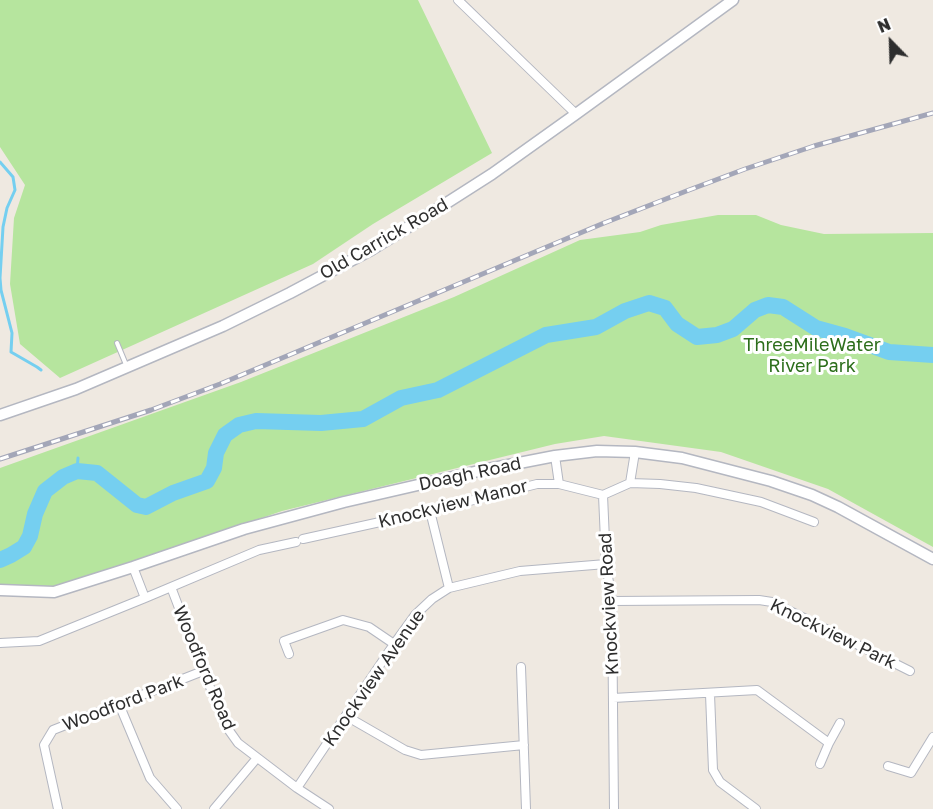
<!DOCTYPE html>
<html>
<head>
<meta charset="utf-8">
<style>
  body { margin:0 }
  #map { position:relative; width:933px; height:809px; overflow:hidden; background:#efe9e1; font-family:"Golos Text",sans-serif }
  canvas { display:block }
  .north { position:absolute; left:861px; top:12px; width:60px; height:60px; -webkit-text-stroke:4px #fff; paint-order:stroke; rotate:337deg; font-size:16px; font-weight:700; line-height:24px; text-align:center; color:#2e2e2e }
  .north::after { content:''; display:block; margin:auto; width:21px; height:27px; background:#2e2e2e; clip-path:polygon(50% 0,100% 100%,50% 72%,0 100%) }
</style>
</head>
<body>
<div id="map">
<canvas width="933" height="809"></canvas>
<div class="north">N</div>
</div>
<script>
const ctx = document.querySelector('canvas').getContext('2d');
ctx.lineJoin = 'round';
function fillPath(path, color) {
  ctx.fillStyle = color;
  ctx.fill(path, 'evenodd');
}
function poly(rows) {
  const path = new Path2D();
  for (const r of rows) {
    path.moveTo(r[0], r[1]);
    for (let i = 2; i < r.length; i += 2) path.lineTo(r[i], r[i + 1]);
  }
  return path;
}
function trace(path, color, width, dash) {
  ctx.strokeStyle = color;
  ctx.lineWidth = width;
  ctx.lineCap = dash ? 'butt' : 'round';
  ctx.setLineDash(dash || []);
  ctx.stroke(path);
}
function drawText(font, color, halo, rows, align = 'center') {
  ctx.font = font + ' "Golos Text",sans-serif';
  ctx.lineWidth = 6;
  ctx.setLineDash([]);
  ctx.textBaseline = 'middle';
  ctx.strokeStyle = halo;
  ctx.fillStyle = color;
  for (const [text, x, y, turn = 0] of rows) {
    ctx.save();
    ctx.translate(x, y);
    ctx.rotate((+turn || 0) * Math.PI / 180);
    ctx.textAlign = isNaN(turn) ? turn : align;
    if (halo) ctx.strokeText(text, 0, 0);
    ctx.fillText(text, 0, 0);
    ctx.restore();
  }
}
fillPath(poly([
  [0,0,418,0,492,153,373,224,313,264,60,378,20,344,10,284,14,218,25,185,0,147],
  [718,215,756,215,781,225,824,234,933,233,933,547,828,489,721,452,604,436,555,444,282,511,56,589,0,585,0,468,241,382,454,297,580,240,640,232,661,225]
]), '#b6e59e');
trace(poly([
  [0,162,13,177,15,190,7,208,3,227,0,278,1,290,12,333,11,352,37,367,41,370],
  [77,471,78,458]
]), '#75cff0', 3);
trace(poly([
  [0,560,11,555,24,547,30,536,35,514,45,491,63,477,77,471,97,473,137,505,146,507,173,493,207,481,214,468,216,453,225,435,239,425,256,421,321,423,363,419,401,398,438,390,546,335,596,327,625,311,649,303,665,308,677,324,697,337,717,335,733,329,755,310,768,305,783,307,816,328,845,336,889,352,933,355]
]), '#75cff0', 16);
const service = poly([
  [117,343,127,367]
]);
const minor = poly([
  [458,0,576,114],
  [555,456,559,484],
  [630,483,660,484,696,488,761,502,814,522],
  [430,511,449,588],
  [303,539,430,511,537,484,559,484,603,495],
  [133,567,145,598],
  [171,587,203,671,228,729,238,743,297,788,329,809],
  [612,601,759,600,772,602,910,671],
  [0,643,39,641,145,598,259,550,296,542],
  [289,654,284,641,343,620,369,627,394,644],
  [521,667,526,809],
  [710,694,713,770,720,782,756,809],
  [613,698,757,690,829,743,840,723],
  [119,704,150,778,177,809],
  [346,716,405,750,421,755,524,745],
  [820,764,829,743],
  [888,766,911,773,933,737],
  [297,788,394,644,415,615,432,599,449,588,520,571,606,564],
  [58,809,44,745,53,730,203,671],
  [214,809,257,758],
  [614,809,612,601,606,564,603,495,630,483,635,452]
]);
const secondary = poly([
  [0,415,76,389,223,326,290,293,371,250,431,213,492,174,576,114,733,0],
  [0,590,54,592,133,567,244,529,344,502,483,470,555,456,597,451,635,452,682,458,771,481,812,495,838,507,933,559]
]);
trace(service, '#b4b7c1', 6);
trace(minor, '#b4b7c1', 10);
trace(secondary, '#b4b7c1', 13);
trace(service, '#fff', 4);
trace(minor, '#fff', 8);
trace(secondary, '#fff', 10);
const rail = poly([
  [0,459,151,410,220,384,604,223,689,190,745,169,814,146,933,113]
]);
trace(rail, '#a3a6b8', 5);
trace(rail, '#fff', 3, [9]);
drawText('18px', '#2e2e2e', '#fff', [
  ["Old Carrick Road",384,239,-30],
  ["Doagh Road",470,474,-12],
  ["Knockview Manor",453,504,-14],
  ["Knockview Road",609,604,-93],
  ["Knockview Park",833,634,26],
  ["Woodford Road",204,668,67],
  ["Knockview Avenue",374,678,-55],
  ["Woodford Park",123,703,-21]
]);
drawText('18px', '#2c6e1b', '#fff', [
  ["ThreeMileWater",812,345],
  ["River Park",812,366]
]);
</script>
</body>
</html>
